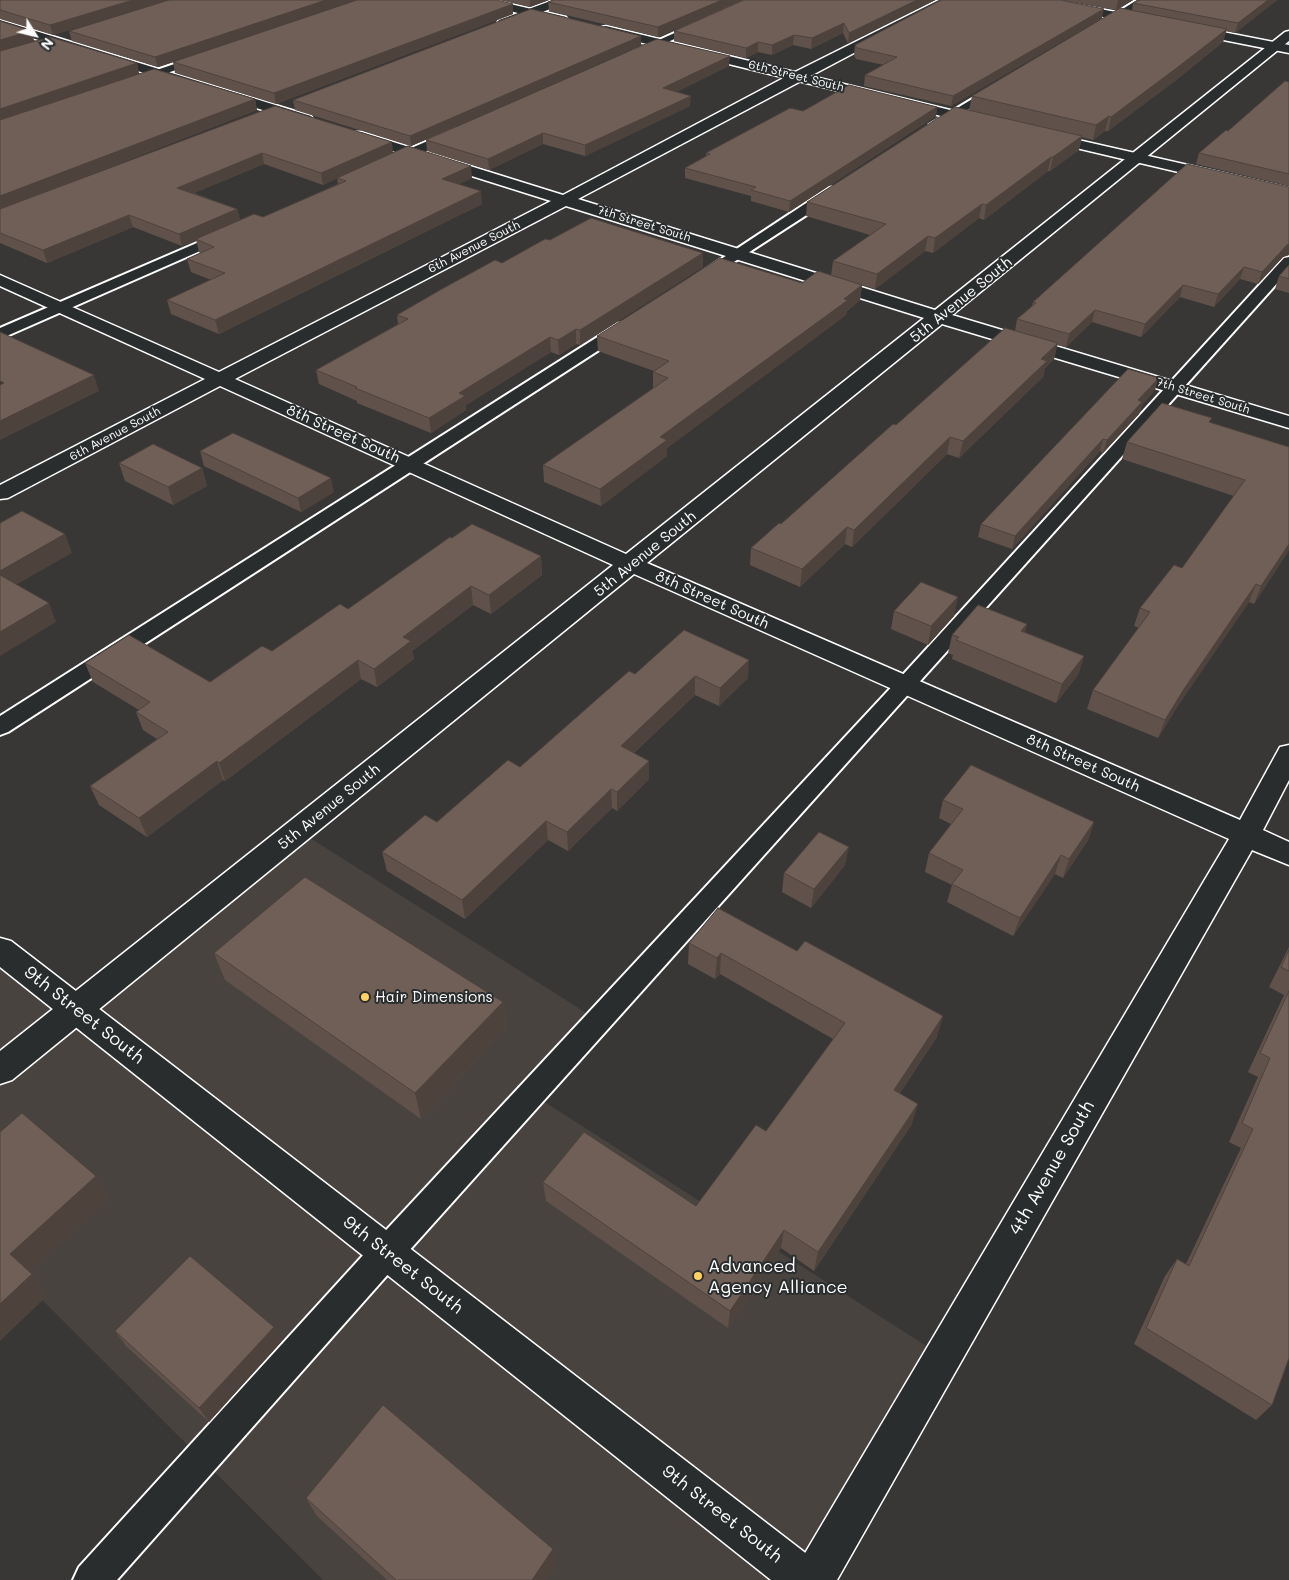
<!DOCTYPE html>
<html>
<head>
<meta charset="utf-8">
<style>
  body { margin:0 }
  #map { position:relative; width:1289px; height:1580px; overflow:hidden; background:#383736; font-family:Mali,sans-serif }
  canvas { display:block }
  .north { position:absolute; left:10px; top:10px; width:50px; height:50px; -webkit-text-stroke:4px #2a2d2e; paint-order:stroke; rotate:126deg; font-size:14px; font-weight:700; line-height:20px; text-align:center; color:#fff }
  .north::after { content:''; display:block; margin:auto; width:18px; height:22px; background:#fff; clip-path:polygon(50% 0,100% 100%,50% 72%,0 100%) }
</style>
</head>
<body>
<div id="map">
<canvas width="1289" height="1580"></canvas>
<div class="north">N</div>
</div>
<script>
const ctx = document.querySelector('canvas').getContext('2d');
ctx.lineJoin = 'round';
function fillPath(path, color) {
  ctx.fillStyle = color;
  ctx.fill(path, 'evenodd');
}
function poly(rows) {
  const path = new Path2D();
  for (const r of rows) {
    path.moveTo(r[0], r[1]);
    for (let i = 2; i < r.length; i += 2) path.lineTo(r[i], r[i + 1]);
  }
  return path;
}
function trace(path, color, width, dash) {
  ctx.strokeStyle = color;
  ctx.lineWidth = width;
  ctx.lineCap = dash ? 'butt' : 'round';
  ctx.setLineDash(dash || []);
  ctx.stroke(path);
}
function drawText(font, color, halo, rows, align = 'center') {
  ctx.font = font + ' Mali,sans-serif';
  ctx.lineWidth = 4;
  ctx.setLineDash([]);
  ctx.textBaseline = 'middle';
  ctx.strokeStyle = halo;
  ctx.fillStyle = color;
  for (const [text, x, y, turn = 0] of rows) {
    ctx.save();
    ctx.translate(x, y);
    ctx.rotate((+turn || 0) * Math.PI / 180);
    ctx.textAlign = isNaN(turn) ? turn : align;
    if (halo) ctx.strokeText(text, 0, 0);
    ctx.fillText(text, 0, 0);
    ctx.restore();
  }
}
fillPath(poly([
  [299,831,599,1021,532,1094,942,1356,813,1580,323,1580,0,1258,0,948,76,1009]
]), '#494340');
const service = poly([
  [748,0,761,0,639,55,635,56,630,53,748,0],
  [1137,0,1149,0,1105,29,1097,29,1096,27,1097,25,1137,0],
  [204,54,209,57,208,59,138,83,130,83,128,81,130,79,204,54],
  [999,83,1005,86,1003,88,939,128,935,129,929,125,999,83],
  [456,129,460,130,462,133,460,136,393,166,383,166,382,163,383,160,456,129],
  [834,187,839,188,841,191,839,194,706,280,701,281,696,280,694,277,829,188,834,187],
  [227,230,234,234,232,237,0,339,0,328,227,230],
  [1289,257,1289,270,398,1263,117,1580,73,1580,79,1567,376,1241,898,680,1284,258,1289,257],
  [624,322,630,324,632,327,630,330,8,732,0,735,0,716,618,324,624,322]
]);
const minor = poly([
  [553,0,570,0,568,2,507,26,499,26,497,23,499,20,553,0],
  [939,0,954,0,578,199,935,310,1285,32,1289,31,1289,41,952,315,1289,416,1289,428,942,324,647,563,1240,820,1280,747,1289,745,1289,780,1263,830,1289,842,1289,865,1252,850,837,1580,791,1580,798,1565,1229,839,634,574,12,1080,0,1084,0,1051,613,565,220,386,8,498,0,499,0,485,205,379,0,286,0,275,219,372,551,201,351,138,349,135,351,132,361,132,563,195,793,73,939,0],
  [566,206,924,318,626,554,235,379,566,206],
  [0,20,311,116,313,119,306,123,301,122,0,28,0,20]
]);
const secondary = poly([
  [0,938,11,941,821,1565,828,1580,771,1580,0,967,0,938]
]);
const primary = poly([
  [472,0,493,0,566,17,568,20,562,24,474,2,472,0],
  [1028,0,1052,0,1148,18,1154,22,1148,26,1034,3,1028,0],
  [1187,25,1289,45,1289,53,1183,32,1181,29,1187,25],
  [606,26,987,119,989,122,982,126,602,33,600,30,602,27,606,26],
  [1043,132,1289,188,1289,198,1038,139,1036,136,1038,133,1043,132]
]);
trace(service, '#fff', 4);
trace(minor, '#fff', 3);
trace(secondary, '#fff', 3);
trace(primary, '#fff', 3);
fillPath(service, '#2a2d2e');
fillPath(minor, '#2a2d2e');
fillPath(secondary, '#2a2d2e');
fillPath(primary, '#2a2d2e');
fillPath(poly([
  [0,0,167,0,53,35,0,19],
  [169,0,158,67,72,41,69,31],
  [500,0,549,0,530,7],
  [553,0,743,0,658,37,549,11,548,2],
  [744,0,935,0,848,43,843,33,811,49,793,45,772,55,758,52,746,58,674,41,674,31],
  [1062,0,1133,0,1116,10],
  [1139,0,1277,0,1235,33,1226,31,1223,42,1175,81,1108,131,1105,131,1093,140,1082,137,1079,150,1050,171,1048,171,984,220,979,218,933,253,925,251,875,289,862,285,860,300,847,311,846,315,667,448,667,456,601,506,544,482,543,465,653,388,653,372,654,371,598,351,597,336,831,276,833,261,870,235,806,216,807,202,969,110,972,96,1132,10,1133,3],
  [513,4,513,14,276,104,175,73,173,62],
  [1102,18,951,106,864,86,865,75,884,65,856,59,854,55,855,45],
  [0,21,31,31,34,41,2,50,137,63,139,74,255,99,257,110,22,201,275,106,393,153,472,178,459,184,482,204,219,334,171,314,167,300,211,280,191,272,187,259,200,253,199,252,196,240,182,246,133,227,47,263,0,243],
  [264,164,323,185,337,178,338,184,263,217,240,220,237,209,194,193],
  [641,45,411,146,295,110,293,100],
  [729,66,676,92,690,106,585,156,543,144,489,170,427,151,426,140],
  [1289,82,1289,186,1196,164,1199,153,1228,131],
  [937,107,936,116,789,212,751,201,751,196,685,178,685,168,706,156,706,153,803,111],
  [1289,187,1289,255,1283,257,1258,284,1240,279,1214,307,1180,297,1141,337,1092,322,1066,347,1057,345,1054,359,1045,368,1043,377,959,458,947,454,852,547,845,544,800,587,750,565,751,548,781,524,896,425,1015,331,1017,319,1032,306,1033,302],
  [550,240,703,267,580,345,576,344,559,355,551,352,466,405,466,410,431,433,357,403,357,401,319,384,316,370,398,324,397,315,502,263],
  [1289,265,1289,293,1275,289,1279,276],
  [1155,390,1142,405,1139,414,1103,453,1100,451,1012,549,978,537,981,524],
  [1211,423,1289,447,1289,550,1254,604,1249,602,1177,707,1158,738,1087,709,1093,690,1139,628,1134,626,1140,608,1182,568,1234,496,1122,459,1127,442],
  [200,451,334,492,301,512,204,466],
  [119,463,202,468,207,486,173,505,125,481],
  [452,538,541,556,542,575,491,614,473,605,412,651,414,659,377,687,361,679,225,781,223,780,147,837,99,805,90,786,157,739,143,730,136,712,139,710,93,682,85,663,210,682,272,651,348,609],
  [894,611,954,616,928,645,891,629],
  [1027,624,1025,632,1084,656,1078,675,1056,703,952,659,953,655,948,653,952,635],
  [635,674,748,678,719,706,695,695,634,753,649,761,649,779,617,811,612,808,568,851,548,840,465,919,387,871,382,852,437,822,520,767],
  [943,800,1094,822,1088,840,1063,878,1055,874,1013,936,947,902,952,885,925,872,929,853,951,824,939,818],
  [845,865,811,908,782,892,784,873],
  [718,908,937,1037,900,1093,912,1124,814,1271,781,1248,728,1328,546,1201,543,1182,696,1206,766,1131,833,1039,720,974,715,979,688,964,689,943],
  [1289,947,1289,1358,1272,1405,1256,1420,1134,1344,1165,1276,1177,1259,1186,1264,1241,1148,1229,1142,1258,1077,1248,1072,1284,995,1269,987],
  [214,953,503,1002,506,1028,421,1119,225,980],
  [115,1331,281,1342,209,1422,126,1346],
  [306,1498,553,1549,556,1566,546,1580,387,1580,317,1516]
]), '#60524b');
fillPath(poly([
  [133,0,167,0,53,35,50,25],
  [326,0,356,0,158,67,155,57],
  [530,0,549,0,530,7],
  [722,0,743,0,658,37,658,27],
  [917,0,935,0,848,43,849,33],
  [1119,0,1133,0,1116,10,1118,1],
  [1268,0,1277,0,1235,33,1238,23],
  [513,4,513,14,276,104,274,93],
  [1104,9,1102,18,951,106,953,96],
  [844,23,843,33,811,49,812,38],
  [1227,29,1223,42,1175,81,1108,131,1111,117],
  [31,31,34,41,0,51,0,40],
  [794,35,793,45,772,55,772,45],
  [641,36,641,45,411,146,410,136],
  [758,42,758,52,746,58,746,48],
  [730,56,729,66,663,99,663,88],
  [137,63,139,74,0,121,0,109],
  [691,96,690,106,585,156,585,145],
  [255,99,257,110,0,209,0,196],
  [937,107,936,116,789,212,790,201],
  [1109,116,1105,131,1093,140,1096,125],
  [543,133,543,144,489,170,488,159],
  [1082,136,1079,150,1050,171,1053,157],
  [392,142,393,153,323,185,321,173],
  [262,153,264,164,180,199,177,188],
  [1051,157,1048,171,984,220,986,205],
  [471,166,472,178,443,192,442,179],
  [481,191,482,204,219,334,215,320],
  [982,204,979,218,933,253,935,238],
  [237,209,240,221,182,246,179,234],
  [129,215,133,227,47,263,43,250],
  [928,236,925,251,875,289,877,274],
  [1289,244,1289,255,1283,257,1258,284,1262,272,1287,245],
  [703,253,703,267,580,345,580,330],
  [1244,267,1240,279,1214,307,1218,294],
  [862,285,860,300,847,311,846,315,667,448,667,456,601,506,600,489,660,437],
  [1183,285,1180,297,1141,337,1145,324],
  [1095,310,1092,322,1066,347,1069,334],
  [576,329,576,344,559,355,558,340],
  [550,337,551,352,466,405,466,410,431,433,429,418,459,393],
  [1058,343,1054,359,1045,368,1043,377,959,458,963,441,1041,359],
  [94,375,99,391,0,440,0,421],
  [1159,378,1155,390,1142,405,1139,414,1103,453,1107,440,1138,400],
  [950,437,947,454,852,547,854,530],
  [1103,439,1100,451,1012,549,1015,536],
  [202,468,207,486,173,505,168,487],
  [331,478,334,492,301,512,298,498],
  [847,527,845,544,800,587,802,569],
  [65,534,72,553,5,591,0,580,0,571],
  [1289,544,1289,550,1254,604,1261,586],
  [541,556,542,575,491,614,489,595],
  [1256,584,1249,602,1177,707,1158,738,1165,720,1184,689],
  [471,586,473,605,412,651,414,659,377,687,374,669,403,637],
  [958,597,954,616,928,645,931,626],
  [49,603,56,622,0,656,0,632],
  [1027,624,1022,643,1021,631],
  [1084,656,1078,675,1056,703,1062,684],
  [358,660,361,679,225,781,219,763],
  [749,660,748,678,719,706,720,688],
  [695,676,695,695,621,765,621,746],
  [217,761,223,780,147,837,139,818],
  [649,761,649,779,617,811,617,792],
  [611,789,612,808,568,851,567,832],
  [546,821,548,840,465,919,462,900],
  [1094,822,1088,840,1063,878,1069,859],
  [849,847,845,865,811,908,814,889],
  [1061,855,1055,874,1013,936,1020,918],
  [721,953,720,974,715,979,717,958],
  [503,1002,506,1028,421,1119,415,1093],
  [943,1016,937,1037,889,1110,894,1090],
  [918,1104,912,1124,814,1271,818,1252],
  [96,1176,110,1198,27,1275,10,1254],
  [784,1230,781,1248,728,1328,730,1311],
  [32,1274,48,1295,0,1341,0,1304],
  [274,1327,281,1342,209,1422,199,1408],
  [553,1549,556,1566,546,1580,532,1580]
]), '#4e423d');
const building = poly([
  [0,0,133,0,50,25,0,10,0,0],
  [169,0,326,0,155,57,69,31,169,0],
  [357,0,497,0,513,4,274,93,173,62,357,0],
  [553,0,722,0,658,27,548,2,553,0],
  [744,0,917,0,849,33,844,23,812,38,794,35,772,45,758,42,746,48,674,31,744,0],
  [941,0,1060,0,1104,9,953,96,865,75,897,57,857,48,855,45,941,0],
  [1139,0,1268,0,1238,23,1133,3,1139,0],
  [1120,8,1227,29,1178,67,1111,117,1109,116,1096,125,972,96,1120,8],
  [531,9,641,36,410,136,293,100,531,9],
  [0,21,31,31,0,40,0,21],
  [50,37,137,63,0,109,0,51,50,37],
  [657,39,730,56,663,88,691,96,585,145,543,133,488,159,426,140,657,39],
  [154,69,255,99,0,196,0,120,154,69],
  [1285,81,1289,82,1289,174,1199,153,1226,130,1228,131,1285,81],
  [849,85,937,107,790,201,751,190,756,187,685,168,710,154,706,153,790,108,803,111,849,85],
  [275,106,392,142,321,173,262,153,177,188,237,209,179,234,129,215,43,250,0,233,0,209,275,106],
  [955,107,1082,136,1053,157,1051,157,986,205,982,204,935,238,928,236,877,274,833,261,886,224,807,202,955,107],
  [408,146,471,166,442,179,481,191,215,320,167,300,225,273,187,259,214,247,196,239,254,214,263,217,346,181,337,178,408,146],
  [1187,164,1289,187,1289,244,1287,245,1262,272,1244,267,1218,294,1183,285,1145,324,1095,310,1069,334,1017,319,1036,303,1033,302,1187,164],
  [591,218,703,253,580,330,576,329,558,340,550,337,459,393,465,396,429,418,355,388,357,387,316,370,408,319,397,315,440,290,495,260,502,263,545,239,550,240,591,218],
  [720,258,802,283,818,271,862,285,844,299,848,300,660,437,667,440,600,489,543,465,668,378,653,372,669,361,597,336,720,258],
  [1289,265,1289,279,1279,276,1289,265],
  [1005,328,1058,343,1041,359,1047,361,963,441,950,437,854,530,847,527,802,569,751,548,779,523,781,524,893,424,896,425,1005,328],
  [0,332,94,375,0,421,0,385,4,383,0,381,0,332],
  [1128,369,1159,378,1138,400,1142,402,1107,440,1103,439,1015,536,981,524,1128,369],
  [1162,403,1212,418,1209,422,1289,447,1289,544,1261,586,1256,584,1184,689,1165,720,1093,690,1150,612,1140,608,1174,565,1182,568,1245,480,1127,442,1162,403],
  [233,433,331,478,298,498,200,451,233,433],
  [153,444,202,468,168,487,119,463,153,444],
  [22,511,65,534,0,571,0,523,22,511],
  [472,524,541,556,489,595,471,586,403,637,411,641,374,669,358,660,219,763,217,761,139,818,90,786,168,732,136,712,150,702,85,663,129,635,210,682,262,646,272,651,340,604,348,609,450,537,452,538,472,524],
  [0,575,49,603,0,632,0,575],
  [921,582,958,597,931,626,894,611,921,582],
  [978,605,1027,624,1021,631,1084,656,1062,684,956,640,959,637,952,635,978,605],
  [684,630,749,660,720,688,695,676,621,746,649,761,617,792,611,789,567,832,546,821,462,900,382,852,425,815,437,822,508,760,520,767,629,671,635,674,684,630],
  [971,765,1094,822,1069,859,1061,855,1020,918,952,884,963,870,929,853,963,809,943,800,971,765],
  [819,832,849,847,814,889,784,873,819,832],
  [305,877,503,1002,415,1093,214,953,305,877],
  [718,908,797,951,805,941,943,1016,894,1090,918,1104,818,1252,784,1230,730,1311,543,1182,584,1132,696,1206,756,1125,766,1131,845,1023,721,953,717,958,689,943,718,908],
  [1289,950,1289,971,1281,967,1289,950],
  [1289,991,1289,1358,1272,1405,1146,1328,1177,1259,1189,1266,1253,1129,1242,1123,1270,1058,1260,1053,1289,991],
  [22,1113,96,1176,10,1254,32,1274,0,1304,0,1132,22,1113],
  [190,1256,274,1327,199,1408,115,1331,190,1256],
  [383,1405,553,1549,532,1580,396,1580,306,1498,383,1405]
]);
fillPath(building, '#705f57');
trace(building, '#4e423d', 1);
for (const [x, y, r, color] of [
  [365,997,5,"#ffd166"],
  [698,1276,5,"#ffd166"]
]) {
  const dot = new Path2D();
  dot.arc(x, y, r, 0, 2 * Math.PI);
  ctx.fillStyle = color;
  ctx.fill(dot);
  trace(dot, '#2a2d2e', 2);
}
drawText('12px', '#fff', '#2a2d2e', [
  ["6th Street South",796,76,14],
  ["7th Street South",644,224,17],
  ["6th Avenue South",474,247,-27],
  ["7th Street South",1203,396,17],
  ["6th Avenue South",115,434,-28]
]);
drawText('15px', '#fff', '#2a2d2e', [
  ["5th Avenue South",961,300,-39],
  ["8th Street South",343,434,24],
  ["5th Avenue South",645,554,-39],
  ["8th Street South",712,600,24],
  ["8th Street South",1083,763,24],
  ["5th Avenue South",329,807,-39]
]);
drawText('15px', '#fff', '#2a2d2e', [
  ["Hair Dimensions",375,997]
], 'left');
drawText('18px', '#fff', '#2a2d2e', [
  ["9th Street South",84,1015,38],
  ["4th Avenue South",1052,1168,-60],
  ["9th Street South",403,1265,38],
  ["9th Street South",722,1514,38]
]);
drawText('18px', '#fff', '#2a2d2e', [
  ["Advanced",708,1266],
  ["Agency Alliance",708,1287]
], 'left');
</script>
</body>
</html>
